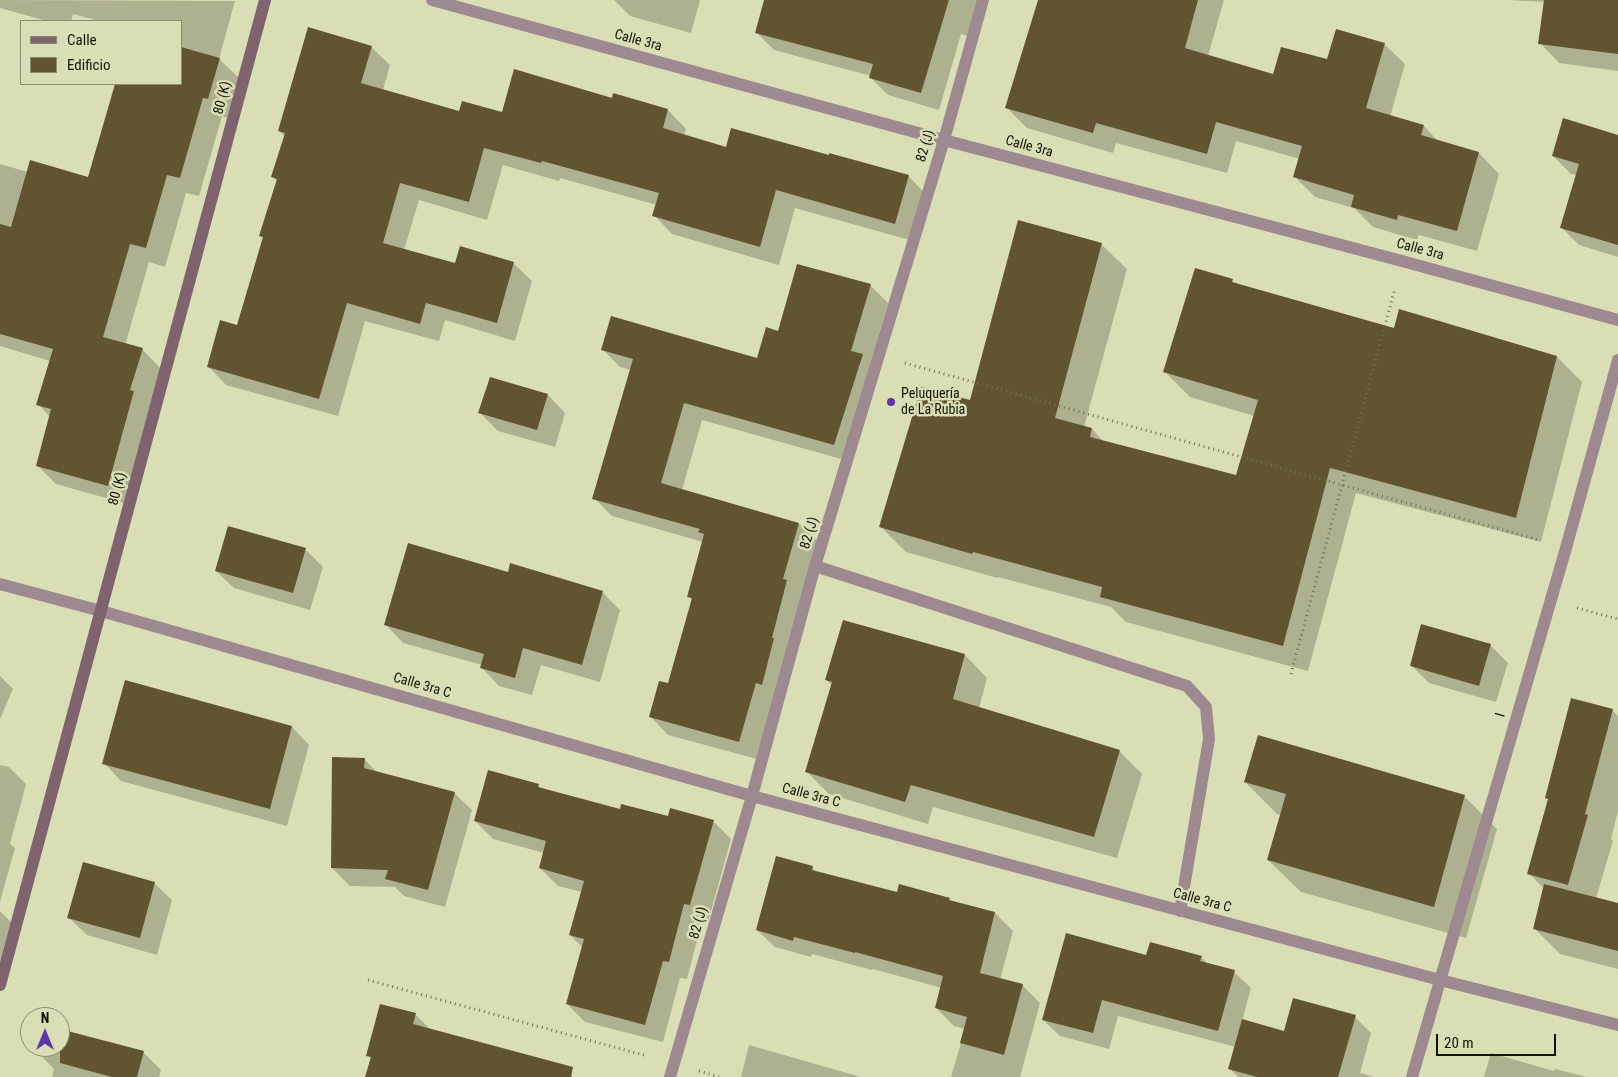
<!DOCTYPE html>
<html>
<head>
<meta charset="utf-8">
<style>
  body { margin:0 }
  #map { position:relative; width:1618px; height:1077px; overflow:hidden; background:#dadeb4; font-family:"Roboto Condensed",sans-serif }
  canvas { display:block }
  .legend { position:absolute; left:20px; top:20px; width:162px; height:65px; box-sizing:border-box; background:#dadeb4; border:1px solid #8a8d6e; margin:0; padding:6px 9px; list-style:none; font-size:15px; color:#131406 }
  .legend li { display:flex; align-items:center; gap:10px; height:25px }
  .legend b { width:25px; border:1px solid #8a8d6e }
  .north { position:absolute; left:20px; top:1007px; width:50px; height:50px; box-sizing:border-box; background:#dadeb4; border:1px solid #8a8d6e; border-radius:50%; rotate:0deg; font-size:14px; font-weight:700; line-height:20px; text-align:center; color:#131406 }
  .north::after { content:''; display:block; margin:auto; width:18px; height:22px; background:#5c36ae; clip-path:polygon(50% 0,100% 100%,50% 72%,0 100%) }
  .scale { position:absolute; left:1436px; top:1034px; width:120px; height:22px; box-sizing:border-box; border:2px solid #131406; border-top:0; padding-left:6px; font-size:15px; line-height:18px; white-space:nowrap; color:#131406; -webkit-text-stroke:4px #dadeb4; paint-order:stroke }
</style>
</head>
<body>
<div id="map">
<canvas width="1618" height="1077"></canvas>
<ul class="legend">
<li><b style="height:6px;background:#7f646f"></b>Calle</li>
<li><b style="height:14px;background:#615531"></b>Edificio</li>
</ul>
<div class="north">N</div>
<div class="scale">20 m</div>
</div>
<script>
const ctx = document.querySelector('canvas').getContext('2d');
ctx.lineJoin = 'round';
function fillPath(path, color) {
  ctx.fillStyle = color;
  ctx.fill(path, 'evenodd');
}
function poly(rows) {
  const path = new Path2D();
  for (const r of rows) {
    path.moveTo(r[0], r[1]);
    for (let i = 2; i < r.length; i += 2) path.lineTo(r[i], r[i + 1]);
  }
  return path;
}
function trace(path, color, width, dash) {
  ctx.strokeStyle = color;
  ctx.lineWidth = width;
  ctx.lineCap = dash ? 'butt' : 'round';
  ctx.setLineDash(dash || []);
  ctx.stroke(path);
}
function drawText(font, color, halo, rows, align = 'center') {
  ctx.font = font + ' "Roboto Condensed",sans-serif';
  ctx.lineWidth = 5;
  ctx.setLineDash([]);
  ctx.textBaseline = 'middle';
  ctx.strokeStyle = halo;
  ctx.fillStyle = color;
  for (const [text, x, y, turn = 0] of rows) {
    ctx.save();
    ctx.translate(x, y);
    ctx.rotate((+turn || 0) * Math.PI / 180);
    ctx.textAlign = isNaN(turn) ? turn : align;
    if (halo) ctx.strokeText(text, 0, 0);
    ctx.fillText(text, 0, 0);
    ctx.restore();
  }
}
fillPath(poly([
  [0,0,235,1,219,59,239,78,227,118,222,116,199,196,186,193,165,267,149,262,125,345,142,349,161,369,127,504,56,484,37,465,50,417,38,404,50,361,0,346,0,164,28,172,89,178,116,84,181,84,181,21,99,21,73,14,71,21,47,21,0,8],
  [614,0,700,0,691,33,630,16],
  [766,0,983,0,976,38,961,34,939,110,888,95,871,78,871,76,774,50,757,33],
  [1039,0,1224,0,1208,56,1274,75,1384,44,1405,64,1390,117,1424,126,1439,142,1479,153,1499,174,1477,251,1419,235,1417,240,1373,227,1354,208,1315,197,1295,177,1300,159,1236,141,1227,173,1116,143,1113,153,1027,128,1007,108],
  [1508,0,1618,0,1618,71,1559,63,1540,43,1545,2],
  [371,47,390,65,383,90,460,112,502,114,613,100,614,95,668,110,686,129,684,136,727,148,908,176,927,195,913,241,795,208,779,265,672,234,654,215,657,205,560,178,559,181,503,165,487,220,419,200,404,250,455,265,513,263,532,281,515,341,445,320,439,341,365,321,338,416,226,385,208,366,238,327,264,239,261,236,277,181,273,177,285,137,279,131],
  [1618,136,1618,257,1579,245,1561,227,1577,175,1571,174,1553,156],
  [1101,244,1127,269,1084,427,1092,429,1104,442,1237,477,1254,416,1190,397,1165,372,1232,281,1237,285,1395,330,1557,357,1582,382,1541,542,1356,493,1308,671,1126,622,1111,607,998,577,997,578,906,552,881,527,971,402],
  [870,285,888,303,870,364,852,462,702,420,682,490,799,524,817,541,757,759,668,735,651,717,669,685,693,601,688,596,703,542,612,516,594,498,631,370,620,367,602,349,758,360,779,332],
  [548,395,565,413,555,447,498,431,480,413],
  [305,549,323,567,310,610,234,588,216,571],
  [511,565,603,593,620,610,600,682,541,665,532,695,499,686,482,668,482,665,403,643,386,625,509,573],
  [844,621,965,655,987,678,979,708,1119,751,1142,774,1117,858,933,807,928,824,829,794,806,771,832,686,827,680],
  [1490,645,1508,663,1496,702,1429,683,1411,665],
  [0,676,13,689,0,719],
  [1612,710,1618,716,1618,811,1611,839,1613,841,1596,898,1618,904,1618,969,1560,954,1534,928,1544,889,1529,873,1549,800,1546,798],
  [292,727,309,745,287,826,121,781,104,763],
  [1259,736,1465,797,1497,829,1466,938,1301,892,1268,860,1281,815,1277,814,1245,782],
  [364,759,378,773,454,793,472,810,445,907,404,896,395,887,350,886,332,868],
  [0,765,9,767,26,784,10,844,15,848,0,902],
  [538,785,541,789,621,810,668,818,713,821,731,839,708,922,702,921,687,979,680,978,663,1042,585,1022,567,1004,583,948,570,935,582,892,558,886,540,868,544,853,493,839,475,821],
  [812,868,817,872,898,893,949,899,952,902,995,913,1013,931,1000,980,1022,985,1040,1003,1020,1077,951,1077,965,1029,954,1026,936,1008,942,988,873,969,872,970,812,954,811,957,775,947,757,930],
  [154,883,172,900,157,955,87,935,69,918],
  [0,911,11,922,0,961],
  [1147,956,1201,957,1209,965,1234,972,1251,988,1242,1021,1285,1033,1355,1017,1371,1033,1360,1073,1374,1077,1238,1077,1230,1069,1236,1047,1118,1016,1109,1049,1060,1036,1043,1020],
  [415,1014,431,1030,561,1065,573,1077,366,1077,371,1059,368,1055],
  [60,1030,143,1052,161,1070,159,1077,52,1077,54,1069,43,1058,46,1047,60,1047],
  [749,1045,861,1077,741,1077],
  [1491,1053,1554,1071,1555,1069,1587,1077,1484,1077]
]), '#0003');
fillPath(poly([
  [764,0,949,0,921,93,869,78,873,64,755,33],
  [1038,0,1198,0,1185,48,1273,74,1281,47,1327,59,1336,29,1385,43,1366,108,1424,125,1421,135,1479,152,1457,231,1398,215,1397,220,1351,207,1354,195,1293,177,1302,146,1216,122,1207,154,1096,123,1093,133,1005,108],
  [1544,0,1618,0,1618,54,1538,44],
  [308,27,372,46,361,83,459,111,462,101,502,112,514,69,612,98,613,93,668,109,663,128,726,147,731,128,829,155,829,153,909,175,895,224,776,190,760,247,652,216,659,193,542,161,541,163,484,148,469,202,400,183,383,243,455,263,460,246,514,262,497,323,426,303,420,324,347,303,319,399,207,367,220,320,237,325,263,237,259,236,277,179,271,177,285,133,278,131],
  [181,47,220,58,208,99,203,98,180,178,167,175,146,248,130,244,103,337,143,348,130,390,134,391,108,486,36,466,51,409,36,405,53,349,0,334,0,224,11,227,30,160,88,177,115,84,181,84],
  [1563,118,1618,135,1618,245,1560,228,1579,164,1552,156],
  [1018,220,1102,243,1055,418,1092,428,1090,437,1236,475,1258,400,1163,372,1195,268,1233,279,1232,282,1394,328,1399,309,1557,356,1516,518,1330,468,1283,646,1100,597,1102,587,973,552,972,554,879,527,921,387,970,400],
  [797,264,871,284,851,351,863,354,834,445,684,403,661,483,799,523,783,579,787,580,772,638,774,638,762,685,756,683,739,742,649,717,659,681,668,683,692,598,687,597,704,534,698,532,700,529,592,499,633,359,601,350,611,316,757,358,766,327,778,331],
  [490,377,548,394,537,430,478,413],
  [228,526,306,548,293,593,215,571],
  [408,543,508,572,510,563,603,591,582,665,523,648,515,678,480,668,484,654,384,625],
  [843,620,965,654,953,699,1120,750,1094,837,911,785,905,802,805,772,832,682,825,680],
  [1421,624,1491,644,1479,686,1410,666],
  [125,680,292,726,270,809,102,764],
  [1571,698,1613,709,1585,814,1588,815,1568,885,1527,874,1548,799,1545,798],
  [1258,735,1465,795,1434,907,1267,860,1286,794,1244,782],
  [332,757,365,758,364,768,455,792,428,890,385,879,388,870,331,868],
  [488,770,539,784,538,787,620,809,621,804,668,816,670,808,714,820,690,905,684,904,669,962,663,961,645,1025,566,1004,584,939,569,935,584,881,539,868,546,841,474,821],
  [776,856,813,866,812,870,897,892,899,884,950,898,949,900,995,912,980,973,1023,984,1004,1055,960,1043,967,1017,935,1008,943,976,855,952,855,953,794,937,793,941,756,930],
  [83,862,155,882,140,938,67,918],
  [1544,884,1618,903,1618,951,1533,929],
  [1066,933,1146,955,1150,942,1202,956,1200,961,1235,970,1218,1031,1102,1000,1093,1033,1042,1020],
  [1293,998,1356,1015,1338,1077,1257,1077,1228,1069,1242,1019,1284,1031],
  [380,1004,416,1013,413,1024,573,1067,571,1077,365,1077,371,1057,366,1056],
  [60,1029,144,1051,137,1077,112,1077,60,1063]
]), '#615531');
trace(poly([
  [905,363,1539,540],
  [1577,608,1618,619],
  [1291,674,1395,288],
  [368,980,647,1056],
  [699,1071,719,1077]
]), '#6e7056', 3, [1, 4]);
trace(poly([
  [815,566,1187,686,1206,707,1209,739,1180,911]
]), '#9d8a91', 12);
trace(poly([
  [432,0,944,140,1402,261,1618,320],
  [0,584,101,611,752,796,1440,980,1618,1025],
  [670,1077,752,796,815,566,944,140,983,0],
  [1412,1077,1566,548,1618,360]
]), '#9d8a91', 12);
trace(poly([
  [0,985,265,0]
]), '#7f646f', 12);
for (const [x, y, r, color] of [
  [891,402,5,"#5c36ae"]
]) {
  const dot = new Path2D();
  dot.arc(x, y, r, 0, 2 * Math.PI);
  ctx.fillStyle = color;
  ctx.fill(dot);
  trace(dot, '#dadeb4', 2);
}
drawText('14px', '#131406', '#dadeb4', [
  ["Calle 3ra",638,41,15],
  ["80 (K)",223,98,-75],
  ["82 (J)",926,146,-73],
  ["Calle 3ra",1029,147,15],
  ["Calle 3ra",1420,250,15],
  ["80 (K)",118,489,-75],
  ["82 (J)",810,533,-73],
  ["Calle 3ra C",422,686,16],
  ["I",1501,715,-74],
  ["Calle 3ra C",811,796,15],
  ["Calle 3ra C",1202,901,15],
  ["82 (J)",699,923,-74]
]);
drawText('14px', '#131406', '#dadeb4', [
  ["Peluquería",901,394],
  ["de La Rubia",901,410]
], 'left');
</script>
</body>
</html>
